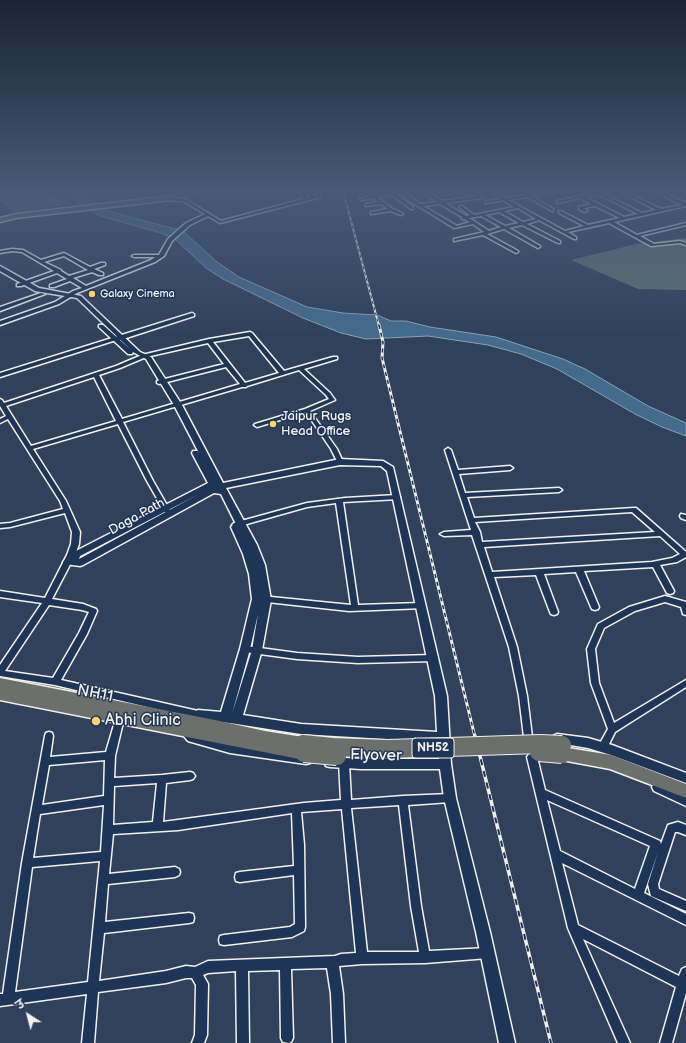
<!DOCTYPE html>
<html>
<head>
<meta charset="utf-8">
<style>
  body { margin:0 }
  #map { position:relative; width:686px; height:1043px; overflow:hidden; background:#30415c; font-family:"Balsamiq Sans","Playpen Sans Deva",sans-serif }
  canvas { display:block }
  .north { position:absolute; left:8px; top:995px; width:40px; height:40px; -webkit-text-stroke:3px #1d3557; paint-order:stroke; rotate:324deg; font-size:11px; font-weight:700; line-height:16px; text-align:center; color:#f4f1e8 }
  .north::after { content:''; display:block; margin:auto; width:14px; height:18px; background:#f4f1e8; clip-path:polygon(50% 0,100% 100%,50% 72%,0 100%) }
</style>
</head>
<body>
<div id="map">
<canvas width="686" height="1043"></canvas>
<div class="north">उ</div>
</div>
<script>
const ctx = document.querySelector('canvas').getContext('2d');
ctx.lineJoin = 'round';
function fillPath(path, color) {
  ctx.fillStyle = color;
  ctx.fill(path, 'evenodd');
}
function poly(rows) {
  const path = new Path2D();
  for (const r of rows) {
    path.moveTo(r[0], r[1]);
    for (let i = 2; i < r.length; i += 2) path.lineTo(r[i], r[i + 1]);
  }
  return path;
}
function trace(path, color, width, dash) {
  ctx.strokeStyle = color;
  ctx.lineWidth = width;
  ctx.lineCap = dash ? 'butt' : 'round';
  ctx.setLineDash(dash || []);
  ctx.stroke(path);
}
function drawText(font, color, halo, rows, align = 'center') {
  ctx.font = font + ' "Balsamiq Sans",sans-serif';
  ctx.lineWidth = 3;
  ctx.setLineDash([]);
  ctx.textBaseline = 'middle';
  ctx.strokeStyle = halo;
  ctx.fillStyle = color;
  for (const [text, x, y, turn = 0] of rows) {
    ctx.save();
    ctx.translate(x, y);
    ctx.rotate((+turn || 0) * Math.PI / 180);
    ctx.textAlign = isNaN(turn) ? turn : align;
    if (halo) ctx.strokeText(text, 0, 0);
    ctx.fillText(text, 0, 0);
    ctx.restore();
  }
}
fillPath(poly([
  [0,191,42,191,73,204,14,212,0,201],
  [686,238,686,290,638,289,571,260,636,244]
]), '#5a7470');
const water = poly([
  [67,191,84,191,96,203,111,212,183,231,217,262,239,277,307,307,343,313,377,315,391,321,406,321,430,327,496,337,563,359,585,369,648,406,686,423,686,436,662,427,635,414,557,369,521,354,488,345,428,336,366,339,341,333,303,318,223,279,206,268,176,240,161,233,97,215,81,205,67,191]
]);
fillPath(water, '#446b8c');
trace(water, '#8aa1b1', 1);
const street = poly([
  [302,191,306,191,307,198,310,197,310,191,314,191,314,197,317,196,316,191,320,191,321,197,220,223,208,216,190,225,172,241,164,256,155,262,77,293,59,304,0,325,0,321,55,302,73,291,82,288,70,281,54,287,50,287,50,285,67,279,57,273,21,286,17,286,17,284,54,271,22,252,12,251,0,253,0,251,12,249,23,250,41,260,64,253,90,267,101,263,105,263,105,265,94,269,103,273,103,275,99,275,92,272,73,278,86,286,151,260,155,257,134,257,132,256,134,255,159,255,168,239,186,223,205,214,183,201,166,200,164,199,165,198,185,199,221,221,303,199,302,191],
  [64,256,88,270,69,276,61,271,61,270,44,262,64,256],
  [399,191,407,191,404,192,420,204,437,202,421,191,426,191,442,201,477,196,471,191,475,191,482,196,482,198,445,203,466,216,470,215,460,208,460,206,462,206,474,215,514,207,506,202,505,200,486,203,486,201,501,199,490,191,494,191,505,198,525,195,519,191,524,191,529,194,552,191,561,191,559,192,532,196,553,209,553,211,552,211,528,197,508,200,565,231,584,226,559,213,559,211,561,211,588,225,620,218,595,206,584,208,587,211,584,212,579,209,579,207,591,204,580,198,558,203,557,203,557,201,602,191,609,191,602,193,642,213,656,210,619,191,624,191,661,209,682,205,654,191,659,191,686,203,686,206,614,222,637,235,686,223,686,225,640,236,654,244,680,241,686,243,686,245,680,243,651,246,609,223,568,232,576,237,576,239,574,239,539,220,527,224,560,241,560,243,558,243,522,225,509,228,540,246,540,247,538,248,504,229,487,234,518,251,518,252,516,253,483,235,454,241,454,239,484,232,473,224,454,228,410,201,400,193,396,194,413,207,413,209,411,209,392,195,377,197,391,208,402,213,403,214,401,215,391,211,371,214,371,212,388,209,381,204,366,206,366,204,378,202,373,198,362,200,360,199,373,195,375,195,399,191],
  [598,194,638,214,624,217,585,197,598,194],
  [440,204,462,217,462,219,464,219,470,222,457,226,423,206,440,204],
  [518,208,536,219,523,222,504,211,518,208],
  [499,212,519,223,505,226,485,215,499,212],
  [481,216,501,227,489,231,469,218,481,216],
  [457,191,467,191,442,195,440,194,457,191],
  [41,293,45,294,0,311,0,307,41,293],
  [192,313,194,314,194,316,117,341,113,341,0,377,0,373,192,313],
  [250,332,252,333,284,371,333,357,337,357,337,359,304,369,330,393,335,400,310,411,337,449,343,462,342,463,338,463,331,449,306,412,257,427,254,425,255,424,305,409,329,399,326,395,299,370,247,386,246,387,242,387,123,422,153,481,172,514,171,516,169,516,166,514,147,481,118,424,33,449,66,501,80,532,79,544,75,555,52,599,83,604,96,609,97,611,87,634,61,680,198,711,201,712,202,715,201,718,198,719,55,685,0,676,0,665,42,603,0,597,0,591,45,598,67,555,71,544,72,532,65,513,10,527,0,528,0,524,10,523,63,509,60,501,8,419,0,423,0,419,6,416,0,406,0,399,2,400,4,403,116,366,142,355,209,339,250,332],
  [249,336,279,373,245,383,213,342,249,336],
  [208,343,224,364,157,381,157,383,159,384,226,367,240,384,122,419,99,375,120,368,146,357,208,343],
  [94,377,116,421,31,446,6,406,94,377],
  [49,605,82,610,89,612,79,633,53,678,5,671,49,605],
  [448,448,451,450,458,470,510,466,513,468,510,470,459,474,465,493,559,488,562,490,559,492,467,497,474,518,634,508,636,508,686,552,686,557,677,562,660,565,674,591,673,593,670,594,667,593,653,567,584,571,599,607,598,609,595,610,592,609,591,607,576,572,544,574,558,612,557,614,554,615,551,614,550,612,536,575,494,577,517,647,527,696,532,737,531,740,528,741,525,740,524,737,519,696,509,647,472,535,444,536,440,534,444,532,471,530,445,450,448,448],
  [632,512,655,532,482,542,480,532,475,522,632,512],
  [660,536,680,554,672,558,652,562,492,572,484,547,660,536],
  [397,495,399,495,400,497,399,499,343,502,358,605,421,603,424,604,425,606,424,608,349,611,258,601,257,599,258,597,261,596,351,605,336,503,307,507,236,527,234,527,232,525,234,523,307,503,345,498,397,495],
  [681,514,686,515,686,520,681,518,680,516,681,514],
  [665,596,686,602,686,615,683,614,681,607,665,602,635,611,604,628,595,649,599,683,614,723,686,680,686,687,615,732,606,750,603,751,600,750,598,747,608,729,591,683,587,649,598,624,629,607,665,596],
  [245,646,297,653,358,657,433,655,436,656,437,658,436,660,433,661,358,663,297,659,245,652,242,651,241,649,242,647,245,646],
  [120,714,123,715,124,718,115,756,114,778,162,775,190,772,193,773,195,776,193,779,190,780,166,783,163,822,178,820,304,803,341,800,339,763,341,760,344,759,347,760,349,763,351,800,403,796,450,794,453,795,455,798,453,801,450,802,408,805,421,906,429,951,488,948,492,949,493,953,492,957,488,958,425,963,362,964,339,966,343,994,345,1043,333,1043,331,994,327,968,291,969,293,1038,291,1042,289,1043,283,1042,281,1038,280,970,248,971,249,1043,237,1043,236,971,208,973,203,975,208,984,207,1035,204,1043,192,1043,195,1035,196,985,192,978,186,978,166,983,98,992,94,1043,82,1043,87,994,0,1006,0,994,3,994,22,863,45,736,46,733,49,732,52,733,53,736,50,757,106,752,116,718,117,715,120,714],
  [105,760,104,796,42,805,49,765,105,760],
  [157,783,153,822,113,825,114,786,157,783],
  [104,805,101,852,33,858,40,814,104,805],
  [399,805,411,906,419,952,367,952,351,808,399,805],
  [342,809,356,953,341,954,335,956,208,961,195,967,186,966,166,971,99,981,104,933,189,923,193,922,194,918,193,914,189,913,105,922,108,884,175,877,179,875,180,872,179,869,175,867,109,874,113,834,178,830,292,813,294,866,240,872,236,873,235,877,236,881,240,882,294,875,295,924,290,927,224,935,220,936,219,940,220,944,224,945,292,937,304,931,305,927,304,845,301,812,342,809],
  [100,861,88,982,15,992,32,867,100,861],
  [532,753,535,754,537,757,545,790,660,841,661,844,668,825,678,822,686,825,686,835,678,832,675,832,658,884,659,889,686,901,686,911,651,896,648,884,658,852,644,893,686,914,686,925,562,863,578,925,679,976,682,969,686,967,686,993,672,1043,660,1043,676,987,583,939,630,1043,618,1043,568,928,527,757,529,754,532,753],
  [547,800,650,846,635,889,560,851,547,800]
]);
const secondary = poly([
  [0,266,39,288,81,296,140,352,151,357,182,405,223,483,340,459,383,461,393,467,447,696,451,764,456,798,490,932,515,1043,499,1043,476,932,444,798,440,769,361,769,330,767,326,766,324,762,326,758,330,757,361,759,439,759,438,742,301,734,230,723,200,720,189,726,185,724,183,721,185,718,198,710,221,712,240,649,252,599,249,574,243,554,231,527,233,525,236,524,221,494,214,493,83,565,80,566,65,564,63,562,65,560,70,558,74,552,208,483,192,453,193,451,198,451,174,405,146,359,133,352,132,354,128,354,99,327,99,325,103,325,131,350,77,298,35,291,0,271,0,266],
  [340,465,381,466,387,471,435,696,437,732,301,724,243,715,262,650,271,600,265,565,257,545,226,488,340,465],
  [199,494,79,559,80,556,199,494],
  [258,614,252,650,232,714,250,649,258,614],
  [188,729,196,734,230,743,306,754,310,755,312,759,310,763,306,764,230,753,188,741,182,734,184,731,188,729],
  [557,734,588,738,612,745,686,773,686,783,611,755,588,748,553,742,551,739,553,736,557,734],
  [658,782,686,794,686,806,654,791,652,787,654,783,658,782]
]);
const primary = poly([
  [195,191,206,191,171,200,16,218,0,222,0,218,16,214,171,196,195,191]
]);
const highway = poly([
  [0,678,215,720,265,731,303,737,308,739,311,744,309,748,312,753,310,758,304,760,0,700,0,678],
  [562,747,611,755,686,784,686,798,610,769,556,759,554,754,556,749,562,747]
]);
trace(street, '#f4f1e8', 3);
trace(secondary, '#f4f1e8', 3);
trace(primary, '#f4f1e8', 3);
trace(highway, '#f4f1e8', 3);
fillPath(street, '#1d3557');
fillPath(secondary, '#1d3557');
fillPath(primary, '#6c706d');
fillPath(highway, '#6c706d');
const railFar2 = poly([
  [343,191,379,326]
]);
const railFar1 = poly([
  [379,325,383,342,382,358,475,737]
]);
const rail = poly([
  [475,736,551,1043]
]);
trace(railFar2, '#f4f1e8', 2);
trace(railFar1, '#f4f1e8', 3);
trace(rail, '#f4f1e8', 3.5);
trace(railFar2, '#1d3557', 1, [3]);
trace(railFar1, '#1d3557', 1.5, [4]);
trace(rail, '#1d3557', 2, [6]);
const highwayBridge = poly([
  [303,744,333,747,387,749,541,744,562,745],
  [539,752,562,754],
  [304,753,337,756]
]);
trace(highwayBridge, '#f4f1e8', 20, []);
trace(highwayBridge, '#6c706d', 18);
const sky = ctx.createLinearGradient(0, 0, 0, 337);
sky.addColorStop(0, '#1a2433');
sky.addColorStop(0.57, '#485a78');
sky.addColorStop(1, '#485a7800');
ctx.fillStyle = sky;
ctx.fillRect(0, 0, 686, 337);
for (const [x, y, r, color] of [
  [92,294,4,"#ffd166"],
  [273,424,4,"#ffd166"],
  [96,721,5,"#ffd166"]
]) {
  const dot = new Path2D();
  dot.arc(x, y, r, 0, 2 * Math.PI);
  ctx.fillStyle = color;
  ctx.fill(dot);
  trace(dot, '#1d3557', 1.5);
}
drawText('11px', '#f4f1e8', '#1d3557', [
  ["Galaxy Cinema",100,294]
], 'left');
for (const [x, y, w] of [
  [433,748,42]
]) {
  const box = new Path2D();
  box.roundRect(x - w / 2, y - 10, w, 20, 3);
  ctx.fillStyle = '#1d3557';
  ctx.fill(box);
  trace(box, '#f4f1e8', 1);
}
drawText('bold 12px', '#f4f1e8', null, [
  ["NH52",433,748]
]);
drawText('13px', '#f4f1e8', '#1d3557', [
  ["Jaipur Rugs",281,417],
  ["Head Office",281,432]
], 'left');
drawText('13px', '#f4f1e8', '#1d3557', [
  ["Daga Path",137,517,-29]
]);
drawText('16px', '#f4f1e8', '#1d3557', [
  ["NH11",95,694,11],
  ["Flyover",376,756,1]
]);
drawText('16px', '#f4f1e8', '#1d3557', [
  ["Abhi Clinic",105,721]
], 'left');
</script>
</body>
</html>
